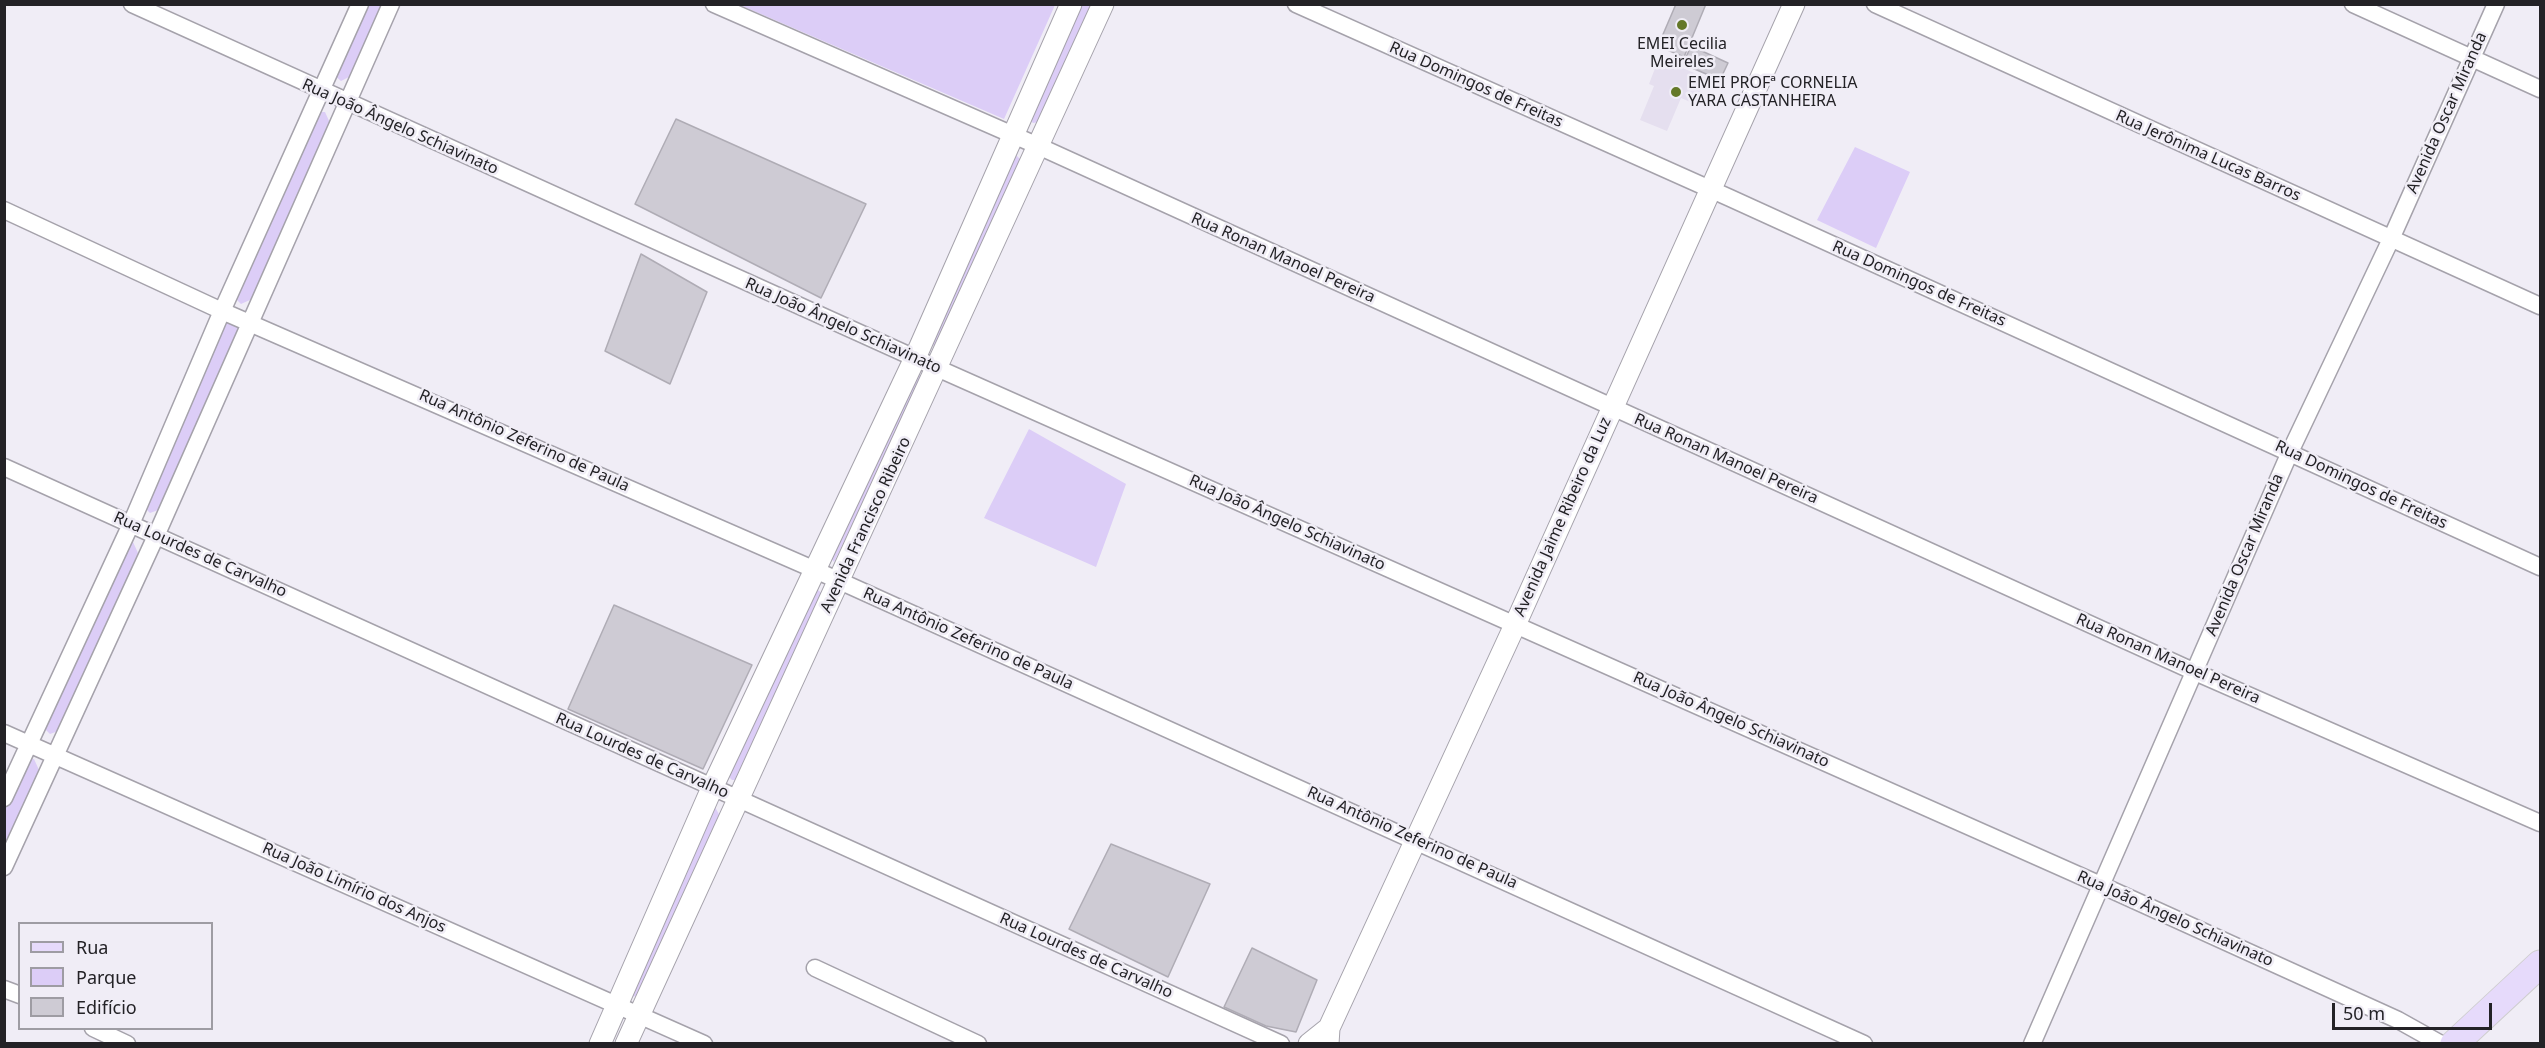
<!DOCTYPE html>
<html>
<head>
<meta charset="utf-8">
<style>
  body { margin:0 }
  #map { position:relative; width:2545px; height:1048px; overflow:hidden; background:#f0edf6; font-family:"Noto Sans",sans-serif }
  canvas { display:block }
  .frame { position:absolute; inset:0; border:6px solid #232226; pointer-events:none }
  .legend { position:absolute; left:18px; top:922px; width:195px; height:108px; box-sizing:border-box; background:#f0edf6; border:2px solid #9e9ca3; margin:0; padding:8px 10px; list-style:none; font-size:18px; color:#232226 }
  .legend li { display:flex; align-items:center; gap:12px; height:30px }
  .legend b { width:30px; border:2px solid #9e9ca3 }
  .scale { position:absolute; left:2332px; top:1003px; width:160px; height:27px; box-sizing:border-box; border:3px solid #232226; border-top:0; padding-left:8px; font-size:18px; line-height:21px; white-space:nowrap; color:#232226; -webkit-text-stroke:4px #f0edf6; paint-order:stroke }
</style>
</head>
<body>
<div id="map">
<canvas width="2545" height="1048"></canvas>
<div class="frame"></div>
<ul class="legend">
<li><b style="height:8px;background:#e6dafb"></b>Rua</li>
<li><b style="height:16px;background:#dccdf7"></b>Parque</li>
<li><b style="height:16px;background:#cecbd4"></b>Edifício</li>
</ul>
<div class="scale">50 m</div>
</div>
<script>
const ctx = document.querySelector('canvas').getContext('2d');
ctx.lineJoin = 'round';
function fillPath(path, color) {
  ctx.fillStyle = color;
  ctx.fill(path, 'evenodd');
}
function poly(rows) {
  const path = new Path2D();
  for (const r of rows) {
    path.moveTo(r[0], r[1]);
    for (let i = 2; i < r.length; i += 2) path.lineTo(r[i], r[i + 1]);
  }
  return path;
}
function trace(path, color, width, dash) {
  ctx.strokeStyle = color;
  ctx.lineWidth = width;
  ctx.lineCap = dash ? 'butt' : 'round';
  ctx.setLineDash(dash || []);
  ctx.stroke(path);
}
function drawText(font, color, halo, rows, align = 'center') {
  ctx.font = font + ' "Noto Sans",sans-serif';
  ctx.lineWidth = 5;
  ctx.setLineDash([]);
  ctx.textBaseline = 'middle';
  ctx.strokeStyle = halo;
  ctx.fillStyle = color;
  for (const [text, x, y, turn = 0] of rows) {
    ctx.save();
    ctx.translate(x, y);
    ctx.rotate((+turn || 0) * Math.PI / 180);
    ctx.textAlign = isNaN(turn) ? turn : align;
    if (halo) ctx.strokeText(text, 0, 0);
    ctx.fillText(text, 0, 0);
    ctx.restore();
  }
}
fillPath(poly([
  [1659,58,1706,78,1695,104,1681,98,1667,131,1640,120,1654,86,1649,84]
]), '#e5dfef');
fillPath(poly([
  [363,5,383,5,351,76,341,81,335,76],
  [740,5,1055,4,1055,5,1004,119],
  [1074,5,1094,5,1039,122,1033,123,1028,118],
  [318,112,325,112,330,123,252,299,241,304,236,299],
  [1855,147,1910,172,1876,248,1817,220],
  [1016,155,1021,160,936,345,930,346],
  [226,322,238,326,239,332,161,509,150,513,145,508],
  [917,369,923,380,834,562,830,557],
  [1029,429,1126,484,1096,567,984,518],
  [126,542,133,542,138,553,61,730,50,734,45,729],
  [812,590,818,590,824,595,739,780,732,780,728,776],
  [34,759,39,770,5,849,5,803,27,760],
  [715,807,721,818,640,994,630,998]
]), '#dccdf7');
const building = poly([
  [1676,4,1706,4,1684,57,1658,46,1676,4],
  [1691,46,1728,63,1720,80,1683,64,1691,46],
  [676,119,866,204,821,298,635,204,676,119],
  [641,254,707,292,670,384,605,351,641,254],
  [614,605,752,665,703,769,568,709,614,605],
  [1111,844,1210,884,1168,977,1069,929,1111,844],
  [1252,948,1317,980,1296,1032,1266,1026,1224,1007,1252,948]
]);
fillPath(building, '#cecbd4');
trace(building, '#afacb5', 1.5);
const minor = poly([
  [132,4,937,368,2103,886,2398,1020,2441,1044],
  [714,4,1036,145,2195,672,2540,823],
  [1296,4,1730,198,2540,567],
  [1875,4,2540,306],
  [2353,4,2540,89],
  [4,210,222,311,813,569,1864,1044],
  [4,467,1281,1044],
  [4,733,704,1044],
  [4,798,131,524,222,311,360,4],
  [4,867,156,536,391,4],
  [815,968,978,1044],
  [4,989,20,995],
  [93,1028,127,1044],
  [2032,1044,2290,452,2391,239,2496,4]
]);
const tertiary = poly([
  [600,1044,712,788,915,358,1071,4],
  [626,1044,1103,4],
  [1309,1044,1329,1028],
  [1328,1044,1329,1028,1515,625,1794,4]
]);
const primary = poly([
  [2454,1044,2540,964]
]);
trace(minor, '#a5a2ab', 19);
trace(tertiary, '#a5a2ab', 23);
trace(primary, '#cfcecf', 29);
trace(minor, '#fff', 16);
trace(tertiary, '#fff', 21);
trace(primary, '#e6dafb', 27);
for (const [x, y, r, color] of [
  [1682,25,6,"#647828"],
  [1676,92,6,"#647828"]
]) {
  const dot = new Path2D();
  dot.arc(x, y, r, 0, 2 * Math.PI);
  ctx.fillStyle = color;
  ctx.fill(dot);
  trace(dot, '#f0edf6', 2);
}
drawText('16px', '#232226', '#f0edf6', [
  ["EMEI Cecilia",1682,44],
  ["Meireles",1682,62],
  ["EMEI PROFª CORNELIA",1688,83,"left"],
  ["YARA CASTANHEIRA",1688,101,"left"]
]);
drawText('16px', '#232226', '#f0edf6', [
  ["Rua Domingos de Freitas",1476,85,24],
  ["Avenida Oscar Miranda",2447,113,-66],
  ["Rua João Ângelo Schiavinato",400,127,24],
  ["Rua Jerônima Lucas Barros",2208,156,24],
  ["Rua Ronan Manoel Pereira",1283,258,24],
  ["Rua Domingos de Freitas",1919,284,24],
  ["Rua João Ângelo Schiavinato",843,326,24],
  ["Rua Antônio Zeferino de Paula",524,441,24],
  ["Rua Ronan Manoel Pereira",1726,459,24],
  ["Rua Domingos de Freitas",2361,485,25],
  ["Avenida Jaime Ribeiro da Luz",1563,517,-66],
  ["Rua João Ângelo Schiavinato",1287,523,24],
  ["Avenida Francisco Ribeiro",866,525,-65],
  ["Rua Lourdes de Carvalho",200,555,24],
  ["Avenida Oscar Miranda",2245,555,-67],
  ["Rua Antônio Zeferino de Paula",968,639,24],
  ["Rua Ronan Manoel Pereira",2168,659,24],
  ["Rua João Ângelo Schiavinato",1731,720,24],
  ["Rua Lourdes de Carvalho",642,756,24],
  ["Rua Antônio Zeferino de Paula",1412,838,24],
  ["Rua João Limírio dos Anjos",354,888,24],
  ["Rua João Ângelo Schiavinato",2175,919,24],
  ["Rua Lourdes de Carvalho",1086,956,24]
]);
</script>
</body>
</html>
